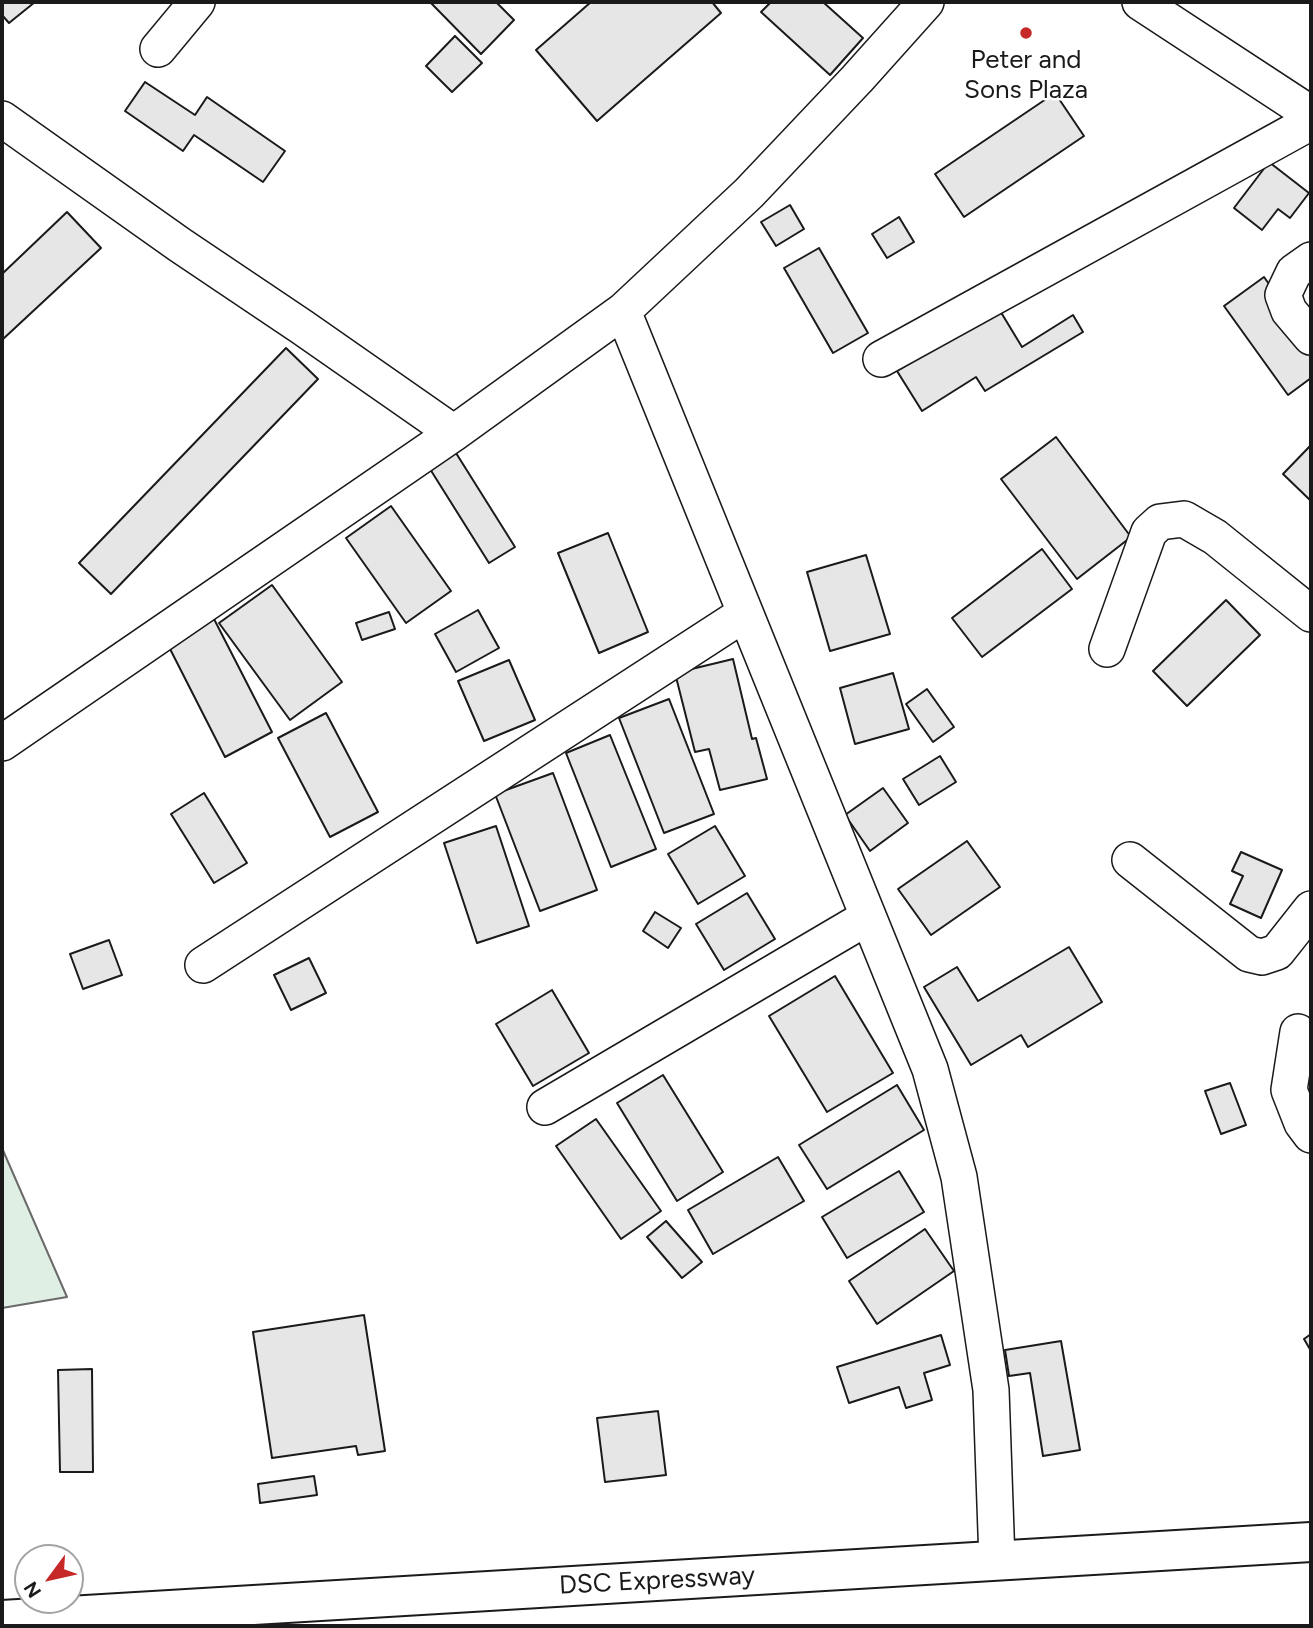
<!DOCTYPE html>
<html>
<head>
<meta charset="utf-8">
<style>
  body { margin:0 }
  #map { position:relative; width:1313px; height:1628px; overflow:hidden; background:#fff; font-family:Figtree,sans-serif }
  canvas { display:block }
  .frame { position:absolute; inset:0; border:4px solid #1a1a1a; pointer-events:none }
  .north { position:absolute; left:14px; top:1544px; width:70px; height:70px; box-sizing:border-box; background:#fff; border:2px solid #a3a3a3; border-radius:50%; rotate:237deg; font-size:19px; font-weight:700; line-height:28px; text-align:center; color:#1a1a1a }
  .north::after { content:''; display:block; margin:auto; width:24px; height:32px; background:#c62828; clip-path:polygon(50% 0,100% 100%,50% 72%,0 100%) }
</style>
</head>
<body>
<div id="map">
<canvas width="1313" height="1628"></canvas>
<div class="frame"></div>
<div class="north">N</div>
</div>
<script>
const ctx = document.querySelector('canvas').getContext('2d');
ctx.lineJoin = 'round';
function fillPath(path, color) {
  ctx.fillStyle = color;
  ctx.fill(path, 'evenodd');
}
function poly(rows) {
  const path = new Path2D();
  for (const r of rows) {
    path.moveTo(r[0], r[1]);
    for (let i = 2; i < r.length; i += 2) path.lineTo(r[i], r[i + 1]);
  }
  return path;
}
function trace(path, color, width, dash) {
  ctx.strokeStyle = color;
  ctx.lineWidth = width;
  ctx.lineCap = dash ? 'butt' : 'round';
  ctx.setLineDash(dash || []);
  ctx.stroke(path);
}
function drawText(font, color, halo, rows, align = 'center') {
  ctx.font = font + ' Figtree,sans-serif';
  ctx.lineWidth = 5;
  ctx.setLineDash([]);
  ctx.textBaseline = 'middle';
  ctx.strokeStyle = halo;
  ctx.fillStyle = color;
  for (const [text, x, y, turn = 0] of rows) {
    ctx.save();
    ctx.translate(x, y);
    ctx.rotate((+turn || 0) * Math.PI / 180);
    ctx.textAlign = isNaN(turn) ? turn : align;
    if (halo) ctx.strokeText(text, 0, 0);
    ctx.fillText(text, 0, 0);
    ctx.restore();
  }
}
const green = poly([
  [2,1148,67,1297,2,1308,2,1148]
]);
fillPath(green, '#e0efe3');
trace(green, '#6a6a6a', 2);
const building = poly([
  [2,2,35,2,9,23,2,15,2,2],
  [430,2,496,2,514,20,481,54,430,2],
  [591,2,712,2,721,13,597,121,536,50,591,2],
  [771,2,823,2,863,38,830,75,761,12,771,2],
  [455,36,482,63,452,92,426,66,455,36],
  [145,82,195,115,207,97,285,151,263,182,194,135,183,151,125,111,145,82],
  [1055,93,1084,136,964,217,935,174,1055,93],
  [1269,162,1309,193,1290,218,1278,209,1262,230,1234,208,1269,162],
  [790,205,804,229,776,246,761,222,790,205],
  [67,212,101,248,2,340,2,274,67,212],
  [899,217,914,242,887,258,872,234,899,217],
  [819,248,868,333,833,353,784,268,819,248],
  [1264,277,1311,343,1311,378,1288,395,1224,306,1264,277],
  [999,309,1022,347,1073,315,1083,332,985,391,976,377,922,411,897,371,999,309],
  [286,348,318,379,111,594,79,563,286,348],
  [1056,437,1131,537,1077,579,1001,479,1056,437],
  [1311,445,1311,501,1283,474,1311,445],
  [456,453,515,547,489,563,430,469,456,453],
  [391,506,451,591,406,623,346,538,391,506],
  [608,533,648,632,599,653,558,553,608,533],
  [1042,549,1072,589,982,657,952,618,1042,549],
  [866,555,890,634,830,651,807,572,866,555],
  [272,585,342,682,290,720,219,623,272,585],
  [1226,600,1260,635,1187,706,1153,671,1226,600],
  [478,610,499,648,456,672,435,634,478,610],
  [389,612,395,629,362,640,356,623,389,612],
  [214,619,272,732,225,757,167,643,214,619],
  [733,659,752,739,756,738,767,779,720,790,709,749,695,752,675,673,733,659],
  [509,660,535,720,484,741,458,681,509,660],
  [893,673,909,729,855,744,840,688,893,673],
  [927,689,954,727,933,742,906,704,927,689],
  [669,699,714,814,664,833,619,718,669,699],
  [326,713,378,812,330,837,278,738,326,713],
  [610,735,656,849,611,867,566,753,610,735],
  [940,756,956,782,919,805,903,779,940,756],
  [553,773,597,890,540,911,495,794,553,773],
  [883,788,908,823,870,851,845,815,883,788],
  [204,793,247,863,214,883,171,814,204,793],
  [496,826,529,926,477,943,444,843,496,826],
  [715,826,745,876,698,904,668,854,715,826],
  [967,841,1000,887,931,935,898,889,967,841],
  [1241,852,1282,870,1261,918,1230,904,1243,876,1232,871,1241,852],
  [747,893,775,939,724,970,696,924,747,893],
  [655,912,681,928,668,948,643,931,655,912],
  [109,940,122,975,83,989,70,954,109,940],
  [1069,947,1102,1002,1028,1047,1021,1035,971,1065,924,987,957,967,978,1001,1069,947],
  [309,958,326,993,291,1010,274,975,309,958],
  [835,976,893,1073,827,1112,769,1016,835,976],
  [552,990,589,1053,533,1086,496,1024,552,990],
  [663,1075,723,1172,677,1201,617,1103,663,1075],
  [1230,1083,1246,1125,1221,1134,1205,1091,1230,1083],
  [897,1085,924,1130,827,1189,799,1145,897,1085],
  [596,1119,661,1211,621,1239,556,1146,596,1119],
  [778,1157,804,1201,713,1254,688,1210,778,1157],
  [899,1171,924,1212,847,1258,822,1217,899,1171],
  [666,1221,702,1262,682,1278,647,1237,666,1221],
  [925,1229,954,1271,877,1324,849,1281,925,1229],
  [364,1315,385,1451,358,1455,356,1446,272,1458,253,1332,364,1315],
  [1311,1334,1311,1351,1304,1339,1311,1334],
  [941,1335,950,1365,924,1373,932,1400,906,1408,899,1387,849,1403,837,1367,941,1335],
  [1061,1341,1080,1450,1043,1456,1030,1373,1009,1376,1005,1350,1061,1341],
  [92,1369,93,1472,60,1472,58,1370,92,1369],
  [658,1411,666,1475,605,1482,597,1418,658,1411],
  [314,1476,317,1495,260,1503,258,1484,314,1476]
]);
fillPath(building, '#e6e6e6');
trace(building, '#1a1a1a', 2);
const minor = poly([
  [1140,2,1311,114],
  [158,49,197,2],
  [2,119,180,245,302,327,454,433],
  [1311,260,1294,272,1283,295,1289,311,1311,337],
  [623,311,930,1069,959,1177,991,1390,997,1561],
  [881,359,1311,122],
  [1107,649,1149,532,1160,522,1184,519,1215,537,1311,614],
  [2,743,454,433,623,311,749,193,857,79,926,2],
  [1130,860,1249,954,1262,957,1277,952,1311,909],
  [203,965,744,614],
  [1298,1032,1289,1090,1302,1123,1311,1135],
  [545,1107,868,917]
]);
const major = poly([
  [2,1620,1311,1542]
]);
trace(minor, '#1a1a1a', 38);
trace(major, '#1a1a1a', 42);
trace(minor, '#fff', 35);
trace(major, '#fff', 38);
for (const [x, y, r, color] of [
  [1026,33,7,"#c62828"]
]) {
  const dot = new Path2D();
  dot.arc(x, y, r, 0, 2 * Math.PI);
  ctx.fillStyle = color;
  ctx.fill(dot);
  trace(dot, '#fff', 2.5);
}
drawText('26px', '#1a1a1a', '#fff', [
  ["Peter and",1026,60],
  ["Sons Plaza",1026,90]
]);
drawText('26px', '#1a1a1a', '#fff', [
  ["DSC Expressway",657,1581,-3]
]);
</script>
</body>
</html>
